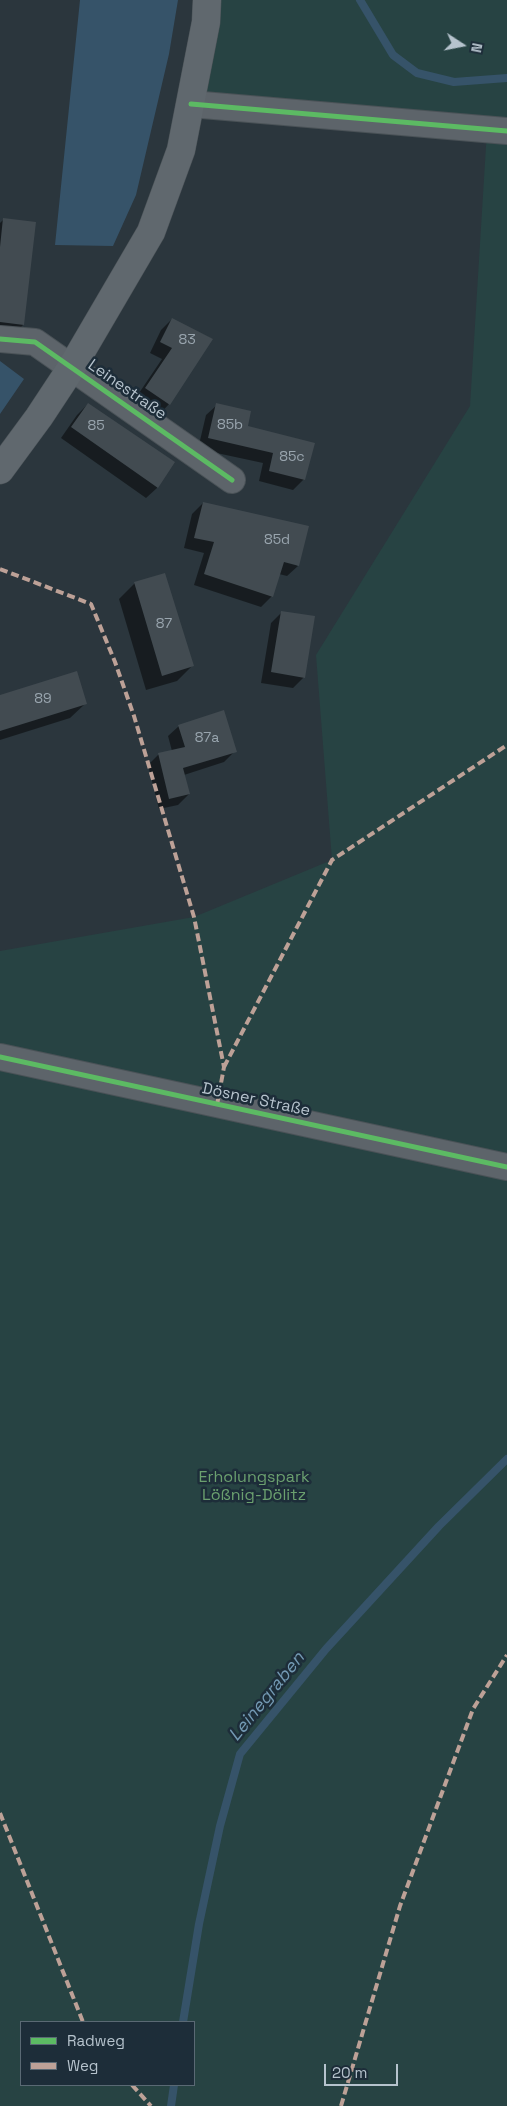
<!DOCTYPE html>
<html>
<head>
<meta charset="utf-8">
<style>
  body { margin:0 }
  #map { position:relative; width:507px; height:2106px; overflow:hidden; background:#2b363d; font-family:"Space Grotesk",sans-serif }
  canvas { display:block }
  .legend { position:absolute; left:20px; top:2021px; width:175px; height:65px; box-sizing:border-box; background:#1d2d39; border:1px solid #5a6974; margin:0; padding:6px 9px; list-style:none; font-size:15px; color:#b6c3cd }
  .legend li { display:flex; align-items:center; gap:10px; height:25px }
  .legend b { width:25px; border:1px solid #5a6974 }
  .north { position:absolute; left:437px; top:20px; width:50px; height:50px; -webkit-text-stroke:4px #1d2d39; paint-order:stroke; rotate:101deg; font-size:14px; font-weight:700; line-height:20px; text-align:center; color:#b6c3cd }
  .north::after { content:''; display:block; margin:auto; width:18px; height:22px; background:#b6c3cd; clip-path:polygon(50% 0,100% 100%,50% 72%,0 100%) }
  .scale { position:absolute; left:324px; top:2064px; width:74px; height:22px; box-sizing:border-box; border:2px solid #b6c3cd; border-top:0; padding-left:6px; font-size:15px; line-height:18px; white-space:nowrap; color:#b6c3cd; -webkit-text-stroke:4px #1d2d39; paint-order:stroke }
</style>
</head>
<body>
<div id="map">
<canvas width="507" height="2106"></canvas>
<ul class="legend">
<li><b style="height:6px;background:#5cba63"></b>Radweg</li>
<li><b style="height:6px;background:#bda197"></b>Weg</li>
</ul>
<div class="north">N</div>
<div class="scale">20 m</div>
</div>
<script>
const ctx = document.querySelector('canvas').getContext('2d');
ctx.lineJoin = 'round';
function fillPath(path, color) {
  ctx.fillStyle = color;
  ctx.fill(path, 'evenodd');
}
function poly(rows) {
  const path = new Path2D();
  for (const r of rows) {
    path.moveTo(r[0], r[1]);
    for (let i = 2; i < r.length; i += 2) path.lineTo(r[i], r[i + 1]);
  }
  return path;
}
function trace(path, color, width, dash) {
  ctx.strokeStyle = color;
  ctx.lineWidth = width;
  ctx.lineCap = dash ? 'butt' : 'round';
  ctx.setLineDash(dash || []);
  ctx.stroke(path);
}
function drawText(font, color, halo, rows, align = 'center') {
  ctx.font = font + ' "Space Grotesk",sans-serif';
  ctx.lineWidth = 5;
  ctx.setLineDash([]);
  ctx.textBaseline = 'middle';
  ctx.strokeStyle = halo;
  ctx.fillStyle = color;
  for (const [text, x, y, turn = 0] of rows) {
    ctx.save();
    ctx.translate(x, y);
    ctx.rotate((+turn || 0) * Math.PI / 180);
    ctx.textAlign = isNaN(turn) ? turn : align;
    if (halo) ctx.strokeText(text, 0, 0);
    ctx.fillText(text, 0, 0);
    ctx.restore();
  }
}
fillPath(poly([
  [207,0,507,0,507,2106,0,2106,0,951,194,917,332,860,316,655,470,406,487,130,191,104],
  [21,2022,194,2022,194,2085,21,2085]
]), '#274343');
fillPath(poly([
  [80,0,178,0,169,54,136,195,113,246,55,245],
  [0,361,24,379,0,414]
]), '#365369');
fillPath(poly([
  [4,219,23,325,8,340,0,339,0,223],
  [172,319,212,339,169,404,159,415,135,399,162,359,150,353,161,330],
  [88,404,174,462,157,488,146,498,61,438,77,415],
  [217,405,247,427,304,479,293,490,259,481,263,463,198,449,206,415],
  [203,503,298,566,287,576,279,574,272,596,261,607,194,585,204,553,184,548,192,514],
  [135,583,192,666,177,681,146,690,119,599],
  [282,612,304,677,293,688,261,683,271,623],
  [0,696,86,703,70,718,0,740],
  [179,726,235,751,224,762,184,775,189,794,178,805,159,809,148,765,158,755,172,751,168,736]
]), '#0007');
trace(poly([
  [360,0,393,55,417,73,454,82,507,78],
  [183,2022,199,1924,220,1826,240,1754,326,1649,439,1526,507,1459],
  [171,2106,174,2085]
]), '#365369', 8);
fillPath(poly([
  [3,218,36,222,24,325,0,322,0,247],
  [172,318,213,339,170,405,145,388,172,348,160,342],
  [88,403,175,462,158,488,71,427],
  [216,403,251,411,248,426,315,443,305,480,269,471,273,453,208,438],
  [203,502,309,526,299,566,284,562,273,597,204,574,214,542,194,538],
  [165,573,194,666,162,676,134,582],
  [281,611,315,616,305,678,271,672],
  [77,671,87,704,0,731,0,695],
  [224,710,237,752,183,768,190,794,169,799,158,753,185,747,178,725]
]), '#424b51');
const minor = poly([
  [191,104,507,131],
  [0,339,35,342,232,480],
  [0,1057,507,1167]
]);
const secondary = poly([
  [0,470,39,417,72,367,151,232,181,150,206,22,207,0]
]);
trace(minor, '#4a5257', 28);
trace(secondary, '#4a5257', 29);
trace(minor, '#5d646a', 26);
trace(secondary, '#60686e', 28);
trace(poly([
  [0,569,91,604,115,662,134,716,194,917,224,1067,217,1105],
  [224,1067,332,860,507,745],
  [0,1813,83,2022],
  [132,2085,151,2106],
  [341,2106,400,1906,473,1709,507,1655]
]), '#bda197', 4, [8, 4]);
trace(poly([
  [191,104,507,131],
  [0,339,35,342,232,480],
  [0,1057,507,1167]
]), '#5cba63', 5);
drawText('14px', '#99a5ae', null, [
  ["83",187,340],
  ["85b",230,425],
  ["85",96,426],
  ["85c",292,457],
  ["85d",277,540],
  ["87",164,624],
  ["89",43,699],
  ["87a",207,738]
]);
drawText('16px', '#b6c3cd', '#1d2d39', [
  ["Leinestraße",127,390,35],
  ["Dösner Straße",256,1100,12]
]);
drawText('16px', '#6ba06f', '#1d2d39', [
  ["Erholungspark",254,1478],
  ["Lößnig-Dölitz",254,1496]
]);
drawText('italic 18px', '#7399b3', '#1d2d39', [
  ["Leinegraben",267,1697,-51]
]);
</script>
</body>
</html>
